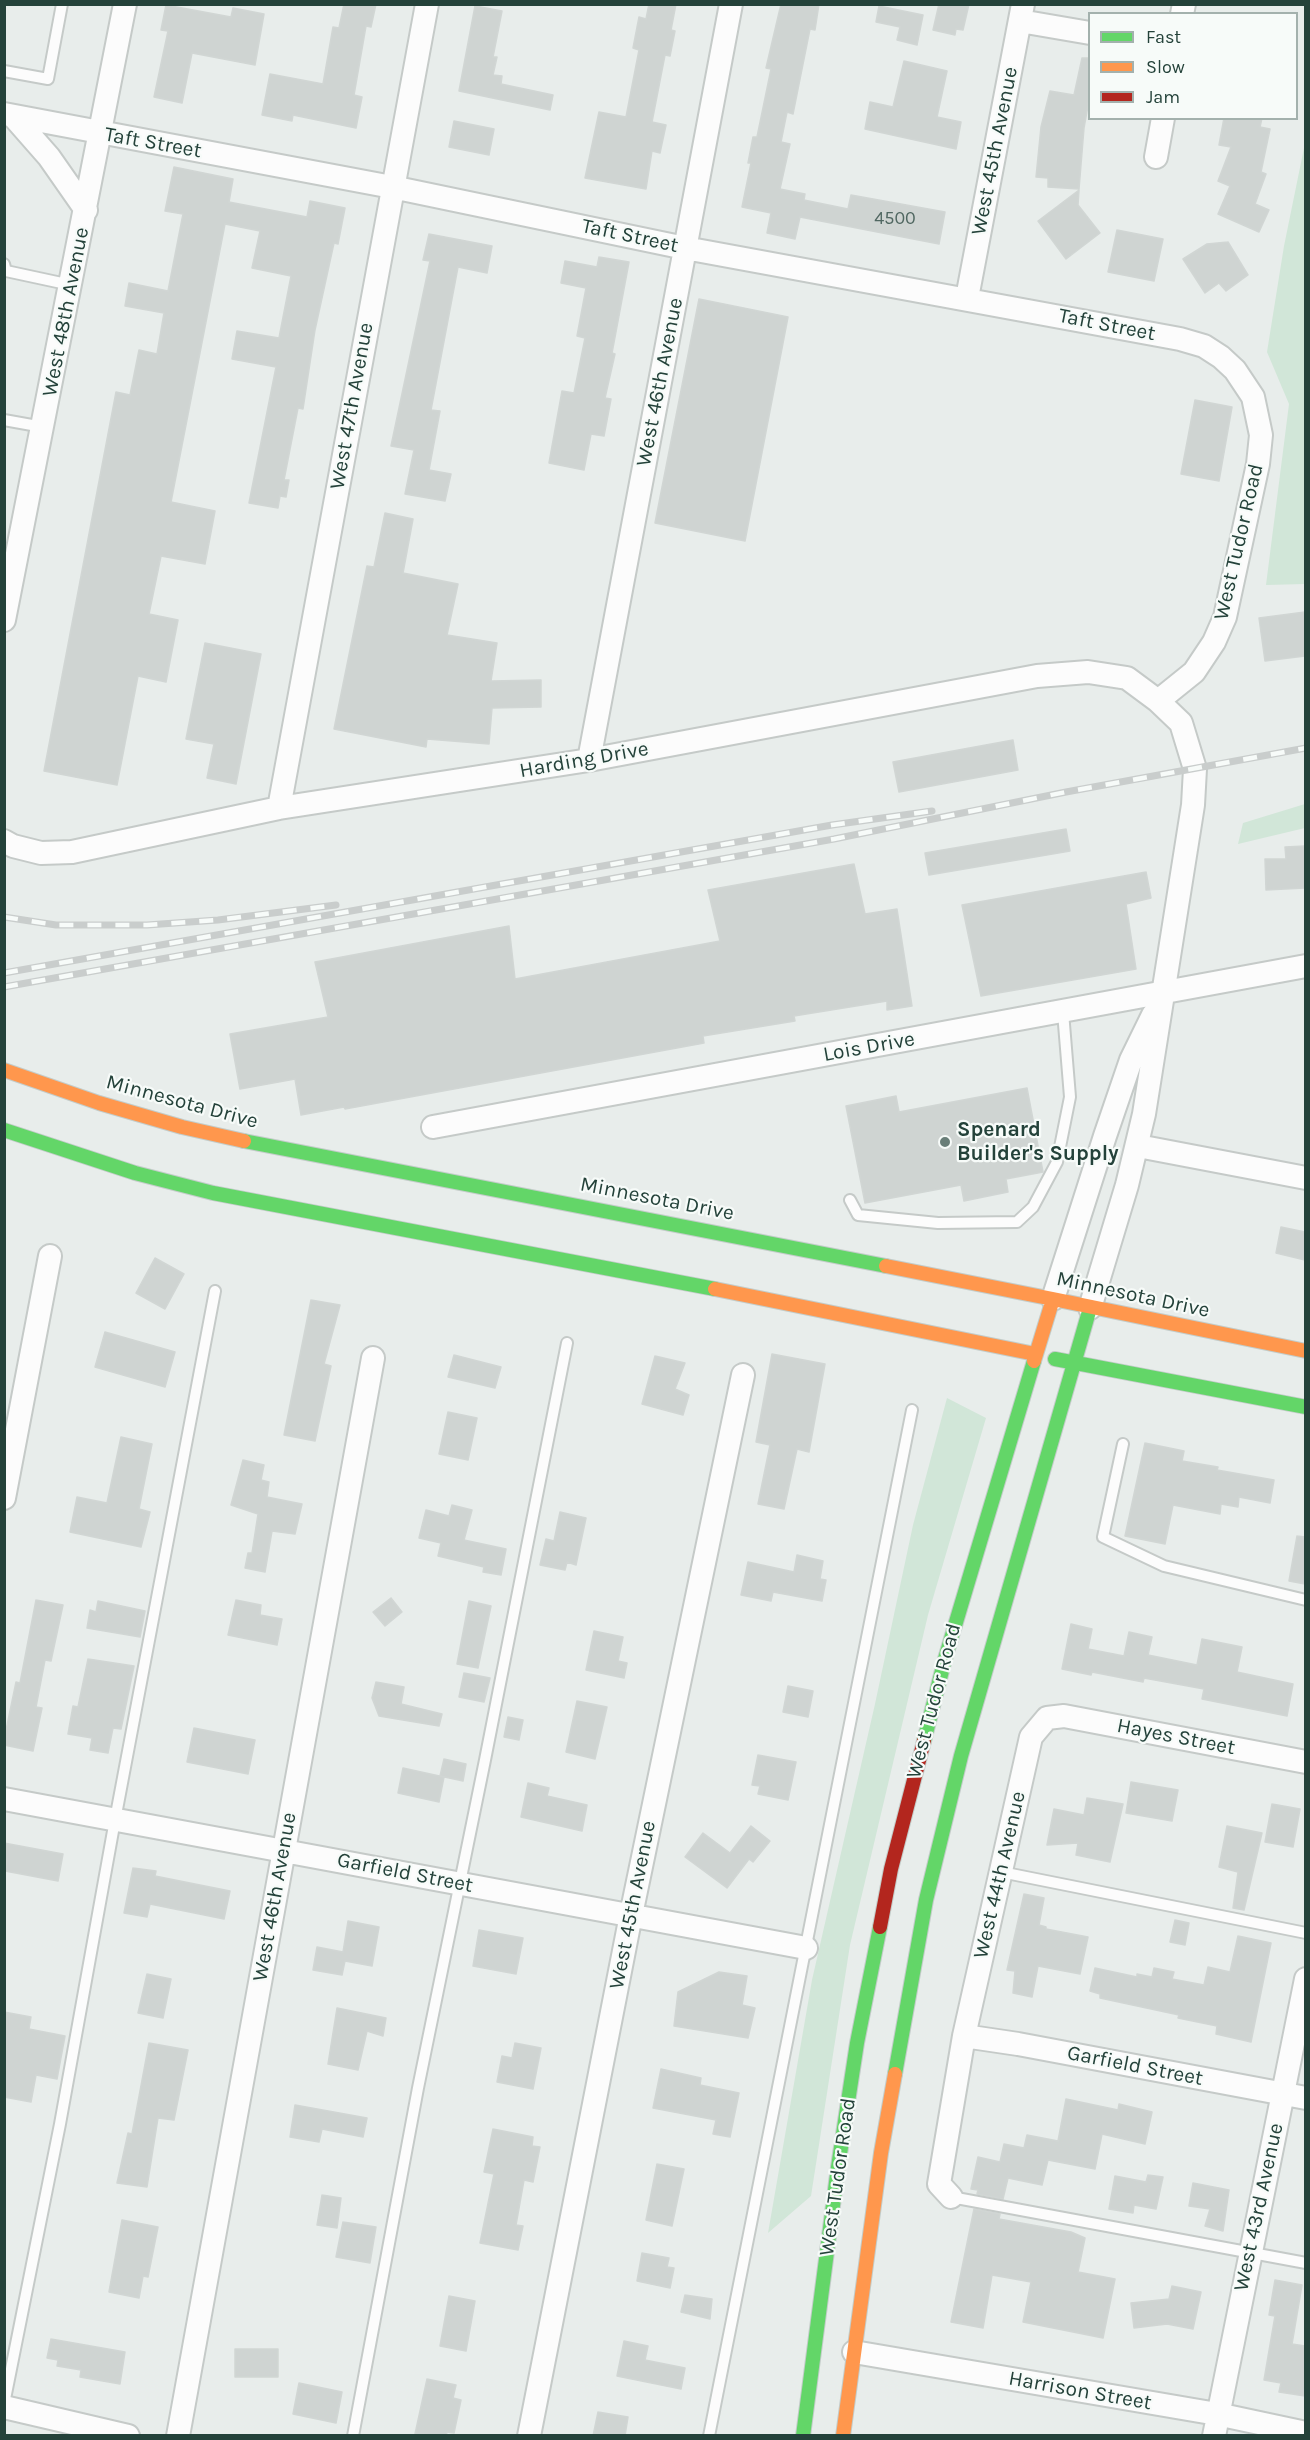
<!DOCTYPE html>
<html>
<head>
<meta charset="utf-8">
<style>
  body { margin:0 }
  #map { position:relative; width:1310px; height:2440px; overflow:hidden; background:#e8edeb; font-family:Karla,sans-serif }
  canvas { display:block }
  .frame { position:absolute; inset:0; border:6px solid #24423a; pointer-events:none }
  .legend { position:absolute; left:1088px; top:12px; width:210px; height:108px; box-sizing:border-box; background:#f7fbf9; border:2px solid #a3b1ad; margin:0; padding:8px 10px; list-style:none; font-size:18px; color:#24423a }
  .legend li { display:flex; align-items:center; gap:12px; height:30px }
  .legend b { width:30px; border:2px solid #a3b1ad }
</style>
</head>
<body>
<div id="map">
<canvas width="1310" height="2440"></canvas>
<div class="frame"></div>
<ul class="legend">
<li><b style="height:8px;background:#63d668"></b>Fast</li>
<li><b style="height:8px;background:#ff974d"></b>Slow</li>
<li><b style="height:8px;background:#b3261e"></b>Jam</li>
</ul>
</div>
<script>
const ctx = document.querySelector('canvas').getContext('2d');
ctx.lineJoin = 'round';
function fillPath(path, color) {
  ctx.fillStyle = color;
  ctx.fill(path, 'evenodd');
}
function poly(rows) {
  const path = new Path2D();
  for (const r of rows) {
    path.moveTo(r[0], r[1]);
    for (let i = 2; i < r.length; i += 2) path.lineTo(r[i], r[i + 1]);
  }
  return path;
}
function trace(path, color, width, dash) {
  ctx.strokeStyle = color;
  ctx.lineWidth = width;
  ctx.lineCap = dash ? 'butt' : 'round';
  ctx.setLineDash(dash || []);
  ctx.stroke(path);
}
function drawText(font, color, halo, rows, align = 'center') {
  ctx.font = font + ' Karla,sans-serif';
  ctx.lineWidth = 4.5;
  ctx.setLineDash([]);
  ctx.textBaseline = 'middle';
  ctx.strokeStyle = halo;
  ctx.fillStyle = color;
  for (const [text, x, y, turn = 0] of rows) {
    ctx.save();
    ctx.translate(x, y);
    ctx.rotate((+turn || 0) * Math.PI / 180);
    ctx.textAlign = isNaN(turn) ? turn : align;
    if (halo) ctx.strokeText(text, 0, 0);
    ctx.fillText(text, 0, 0);
    ctx.restore();
  }
}
fillPath(poly([
  [1305,143,1305,584,1266,585,1289,404,1267,352,1284,246],
  [1305,804,1305,828,1238,844,1243,823],
  [947,1398,986,1418,928,1615,850,1945,811,2196,768,2233,812,1980,875,1704,913,1525]
]), '#d1e6d8');
const building = poly([
  [344,4,376,4,371,27,366,26,354,95,362,97,356,128,293,115,292,121,262,115,270,74,323,84,333,27,339,28,344,4],
  [649,4,676,4,671,30,675,31,670,56,665,55,652,122,666,125,660,153,652,151,646,189,585,178,599,112,626,117,639,50,633,48,639,17,646,19,649,4],
  [781,4,819,4,815,30,810,29,793,114,787,112,781,142,790,144,780,189,805,194,804,200,848,209,851,195,945,212,939,244,800,217,795,239,767,233,771,213,742,207,751,163,748,163,753,137,757,137,771,69,766,68,781,4],
  [939,4,969,4,963,30,956,29,955,35,933,30,939,4],
  [166,5,231,17,233,8,264,14,255,65,192,53,182,103,154,97,168,31,161,30,166,5],
  [475,6,502,11,493,57,497,57,493,75,502,76,501,84,553,95,550,110,459,91,475,6],
  [879,6,923,15,917,45,897,40,900,27,876,22,879,6],
  [1082,58,1089,58,1089,100,1084,128,1079,189,1048,187,1048,178,1036,177,1041,127,1050,91,1074,95,1082,58],
  [904,61,947,71,937,117,961,122,956,149,865,129,870,102,893,107,904,61],
  [1224,118,1262,118,1260,127,1270,129,1261,172,1266,174,1255,204,1269,210,1259,232,1218,214,1230,186,1218,181,1231,147,1219,145,1224,118],
  [454,121,494,129,489,155,449,147,454,121],
  [174,167,233,179,229,202,307,217,310,201,345,208,338,244,334,243,315,330,303,409,298,408,284,480,289,480,286,497,280,496,278,508,249,503,276,367,232,359,237,331,279,338,291,276,252,268,260,231,225,224,171,502,215,511,205,564,161,556,149,614,178,620,166,682,138,676,117,785,44,771,116,392,130,395,139,350,157,354,164,313,125,306,129,283,168,291,183,214,165,211,174,167],
  [1079,190,1078,205,1100,233,1066,259,1038,221,1079,190],
  [1117,230,1163,239,1154,281,1108,272,1117,230],
  [429,234,492,246,487,273,458,267,431,410,440,411,429,470,451,474,445,501,405,494,414,450,391,446,430,261,423,260,429,234],
  [1228,242,1248,275,1226,291,1219,283,1205,293,1183,259,1207,244,1228,242],
  [599,257,629,262,612,353,615,354,605,398,611,399,604,436,591,434,584,470,549,463,562,391,574,393,585,338,577,336,586,288,561,283,565,261,597,267,599,257],
  [699,299,788,317,745,541,655,523,699,299],
  [1195,400,1232,407,1219,481,1181,474,1195,400],
  [385,513,413,519,403,573,458,584,447,635,497,643,491,681,541,680,541,707,492,708,489,744,427,739,426,747,334,729,367,566,374,567,385,513],
  [1305,612,1305,656,1265,661,1259,618,1305,612],
  [205,643,261,654,236,784,207,778,214,744,186,739,205,643],
  [1013,740,1018,770,899,792,893,762,1013,740],
  [1066,829,1070,851,929,875,925,853,1066,829],
  [1305,846,1305,888,1266,890,1265,859,1286,859,1285,847,1305,846],
  [854,864,865,914,897,909,912,1006,887,1010,887,1001,794,1016,795,1021,703,1036,704,1043,345,1109,344,1107,301,1115,295,1079,240,1089,230,1034,328,1017,315,962,509,926,515,979,720,941,708,890,854,864],
  [1146,872,1151,898,1126,904,1136,969,981,996,962,905,1146,872],
  [1027,1088,1043,1172,1006,1179,1008,1192,964,1201,961,1185,865,1203,846,1106,896,1096,899,1112,1027,1088],
  [1281,1227,1305,1232,1305,1260,1276,1253,1281,1227],
  [155,1258,184,1274,165,1309,136,1293,155,1258],
  [311,1300,340,1305,324,1364,331,1366,315,1441,284,1435,311,1300],
  [105,1332,175,1352,165,1387,95,1367,105,1332],
  [772,1354,825,1364,809,1452,797,1449,784,1509,758,1504,770,1445,756,1442,772,1354],
  [454,1355,501,1367,495,1388,448,1377,454,1355],
  [655,1356,685,1363,675,1389,689,1395,683,1415,642,1404,655,1356],
  [448,1412,477,1418,468,1460,439,1454,448,1412],
  [121,1437,152,1444,139,1509,150,1512,141,1547,70,1532,77,1497,107,1503,121,1437],
  [1145,1443,1184,1451,1182,1461,1218,1467,1217,1470,1274,1480,1270,1503,1239,1497,1238,1507,1221,1504,1220,1514,1173,1505,1165,1544,1125,1536,1145,1443],
  [243,1460,264,1465,261,1480,269,1482,267,1497,302,1504,295,1534,272,1531,265,1572,245,1568,248,1553,252,1553,258,1514,231,1505,243,1460],
  [452,1505,472,1510,464,1540,506,1549,501,1575,483,1572,484,1567,438,1556,441,1543,419,1538,426,1510,449,1516,452,1505],
  [560,1512,586,1518,576,1565,567,1562,565,1570,540,1565,546,1539,554,1541,560,1512],
  [1297,1536,1305,1537,1305,1584,1289,1581,1297,1536],
  [797,1555,823,1561,820,1579,826,1580,822,1601,773,1592,771,1601,741,1595,748,1562,794,1572,797,1555],
  [391,1598,402,1612,385,1626,373,1612,391,1598],
  [36,1600,63,1605,51,1661,45,1660,36,1707,42,1708,33,1751,4,1745,4,1740,16,1682,20,1683,36,1600],
  [236,1600,261,1605,260,1615,282,1619,277,1645,228,1635,236,1600],
  [98,1601,145,1611,140,1637,87,1628,90,1610,96,1612,98,1601],
  [469,1601,491,1606,478,1668,457,1664,469,1601],
  [1071,1624,1092,1629,1088,1649,1124,1656,1129,1632,1152,1637,1148,1655,1197,1665,1202,1639,1242,1647,1237,1672,1293,1684,1287,1716,1202,1699,1204,1689,1144,1678,1143,1682,1092,1672,1091,1675,1062,1669,1071,1624],
  [594,1631,623,1637,618,1661,627,1663,624,1678,586,1670,594,1631],
  [88,1659,134,1666,121,1729,113,1728,108,1753,90,1750,92,1738,68,1734,73,1706,78,1707,88,1659],
  [464,1673,490,1678,484,1702,459,1697,464,1673],
  [376,1682,404,1687,401,1704,442,1714,439,1726,379,1716,372,1698,376,1682],
  [788,1686,813,1691,808,1717,783,1712,788,1686],
  [577,1701,607,1707,595,1759,566,1752,577,1701],
  [508,1717,523,1720,519,1740,504,1737,508,1717],
  [194,1728,255,1740,248,1774,187,1762,194,1728],
  [758,1755,796,1762,788,1800,758,1794,760,1786,752,1785,758,1755],
  [444,1759,466,1764,463,1781,440,1776,444,1759],
  [403,1768,444,1777,439,1802,398,1793,403,1768],
  [1131,1782,1178,1790,1172,1821,1126,1813,1131,1782],
  [528,1783,549,1788,547,1796,587,1805,582,1831,521,1817,528,1783],
  [1087,1798,1123,1804,1110,1862,1076,1855,1078,1843,1047,1845,1054,1809,1084,1815,1087,1798],
  [1272,1804,1300,1809,1293,1847,1265,1842,1272,1804],
  [751,1826,770,1841,753,1862,749,1859,727,1888,685,1857,703,1833,730,1853,751,1826],
  [1227,1826,1262,1833,1244,1910,1233,1908,1238,1872,1219,1867,1227,1826],
  [4,1843,63,1854,58,1881,5,1871,7,1860,4,1860,4,1843],
  [133,1868,156,1871,155,1876,230,1891,224,1919,150,1904,147,1917,124,1913,133,1868],
  [1024,1894,1044,1898,1039,1925,1046,1927,1046,1929,1088,1937,1080,1974,1038,1966,1032,1997,1013,1993,1015,1971,1007,1970,1024,1894],
  [1175,1920,1189,1923,1185,1945,1170,1942,1175,1920],
  [348,1921,379,1927,372,1966,345,1961,342,1975,313,1970,317,1947,343,1952,348,1921],
  [479,1930,523,1938,516,1974,473,1966,479,1930],
  [1238,1936,1271,1943,1251,2042,1216,2034,1217,2026,1178,2018,1179,2015,1100,1998,1100,1994,1090,1991,1095,1968,1137,1977,1137,1974,1152,1977,1154,1968,1174,1972,1172,1979,1204,1985,1208,1967,1230,1972,1238,1936],
  [719,1972,747,1976,742,2005,755,2008,748,2038,674,2026,678,1992,719,1972],
  [147,1974,171,1979,163,2018,138,2013,147,1974],
  [337,2008,386,2018,383,2036,367,2031,358,2070,328,2064,337,2008],
  [4,2012,31,2017,29,2029,65,2036,57,2079,36,2075,31,2102,4,2097,4,2012],
  [149,2043,188,2050,174,2120,158,2118,147,2187,117,2183,128,2133,132,2134,149,2043],
  [515,2043,541,2048,533,2089,497,2082,502,2056,512,2058,515,2043],
  [661,2069,701,2078,700,2085,739,2093,730,2137,713,2134,716,2120,653,2108,661,2069],
  [1066,2099,1118,2110,1119,2104,1152,2112,1145,2144,1102,2134,1095,2169,1048,2160,1042,2185,1008,2178,1003,2199,977,2194,978,2190,971,2189,978,2157,1000,2162,1004,2144,1024,2148,1027,2135,1058,2141,1066,2099],
  [295,2105,367,2118,363,2137,322,2129,319,2142,290,2137,295,2105],
  [493,2129,533,2137,532,2146,540,2147,533,2182,524,2180,516,2225,523,2226,518,2250,480,2243,494,2174,484,2172,493,2129],
  [657,2164,684,2169,672,2226,646,2220,657,2164],
  [1148,2175,1163,2177,1156,2209,1134,2205,1133,2213,1109,2209,1115,2176,1146,2182,1148,2175],
  [1193,2183,1229,2190,1223,2231,1205,2226,1210,2209,1189,2206,1193,2183],
  [322,2195,341,2198,337,2228,317,2225,322,2195],
  [974,2209,1000,2214,999,2219,1071,2232,1085,2238,1078,2272,1115,2279,1103,2338,1023,2322,1031,2282,992,2275,983,2328,951,2322,974,2209],
  [122,2220,158,2227,148,2277,143,2276,139,2298,109,2292,122,2220],
  [343,2222,376,2227,370,2263,336,2257,343,2222],
  [642,2253,669,2258,667,2267,674,2268,670,2288,637,2281,642,2253],
  [1275,2280,1302,2285,1292,2344,1305,2346,1305,2396,1279,2392,1281,2383,1264,2380,1275,2316,1269,2315,1275,2280],
  [1172,2286,1201,2292,1193,2329,1167,2324,1134,2328,1131,2303,1169,2299,1172,2286],
  [685,2295,712,2299,710,2319,681,2312,685,2295],
  [449,2296,475,2301,466,2351,440,2346,449,2296],
  [51,2339,125,2352,120,2384,80,2377,81,2370,57,2366,58,2360,47,2358,51,2339],
  [624,2341,648,2346,645,2360,685,2368,681,2389,617,2376,624,2341],
  [235,2349,278,2349,278,2377,235,2377,235,2349],
  [427,2379,456,2385,453,2398,461,2400,454,2433,447,2432,446,2436,415,2434,427,2379],
  [299,2383,342,2392,336,2423,293,2414,299,2383],
  [598,2412,628,2417,625,2436,593,2436,598,2412]
]);
fillPath(building, '#cfd4d2');
trace(building, '#d1d6d4', 1.5);
const lane = poly([
  [4,71,48,79,62,4],
  [4,264,6,271,71,285],
  [4,420,43,427],
  [850,1200,858,1215,938,1223,1017,1222,1033,1207,1057,1162,1070,1097,1063,1012],
  [1123,1444,1103,1537,1164,1566,1306,1600],
  [1001,1872,1306,1933],
  [951,2197,1306,2263],
  [4,2404,60,2124,115,1820,215,1291],
  [353,2436,418,2088,485,1760,567,1343],
  [709,2436,912,1410]
]);
const street = poly([
  [1182,14,1184,4],
  [1020,21,1090,33],
  [4,114,392,187,685,248,1180,339,1204,346,1221,357,1235,370,1253,397,1261,435,1258,464,1225,617,1214,642,1194,672,1158,701],
  [13,116,49,157,86,210],
  [1156,157,1163,118],
  [967,298,1023,4],
  [4,620,125,4],
  [589,760,731,4],
  [279,808,427,4],
  [4,841,13,846,41,853,72,852,279,808,589,760,1037,676,1088,672,1127,678,1158,701,1181,723,1195,769,1193,805,1144,1114,1127,1185,1090,1308],
  [433,1127,1306,966],
  [1138,1146,1306,1178],
  [1053,1299,1105,1136,1131,1060,1153,1015],
  [4,1498,50,1256],
  [4,1799,806,1948],
  [964,2036,1018,2044,1306,2098],
  [951,2197,939,2184,964,2036,1031,1737,1047,1718,1064,1716,1306,1762],
  [854,2352,1217,2414,1306,2433],
  [4,2407,128,2436],
  [178,2436,373,1358],
  [529,2436,631,1915,743,1375],
  [1214,2436,1306,1979]
]);
const fast = poly([
  [4,1130,135,1173,213,1193,715,1289],
  [244,1141,886,1266],
  [1055,1359,1306,1407],
  [924,1741,945,1659,1034,1361],
  [895,2074,926,1900,961,1756,1090,1308],
  [803,2436,838,2167,857,2043,880,1927]
]);
const slow = poly([
  [4,1070,99,1103,182,1127,244,1141],
  [886,1266,1053,1299],
  [715,1289,1035,1354],
  [1034,1361,1053,1299,1306,1351],
  [843,2436,881,2153,895,2074]
]);
const jam = poly([
  [880,1927,891,1869,924,1741]
]);
trace(lane, '#c5cac8', 14);
trace(street, '#c5cac8', 26);
trace(fast, '#c3ccc9', 16);
trace(slow, '#c3ccc9', 16);
trace(jam, '#c3ccc9', 16);
trace(lane, '#fcfcfc', 10);
trace(street, '#fcfcfc', 22);
trace(fast, '#63d668', 14);
trace(slow, '#ff974d', 14);
trace(jam, '#b3261e', 14);
const rail = poly([
  [4,917,56,925,147,925,218,920,336,905],
  [4,973,832,825,932,811],
  [4,987,834,839,1066,792,1306,748]
]);
trace(rail, '#c9cdcc', 7);
trace(rail, '#f7fbf9', 4.5, [14]);
for (const [x, y, r, color] of [
  [945,1142,6,"#697e78"]
]) {
  const dot = new Path2D();
  dot.arc(x, y, r, 0, 2 * Math.PI);
  ctx.fillStyle = color;
  ctx.fill(dot);
  trace(dot, '#f7fbf9', 2);
}
drawText('18px', '#506761', null, [
  ["4500",895,219]
]);
drawText('21px', '#24423a', '#f7fbf9', [
  ["Taft Street",153,143,10],
  ["West 45th Avenue",995,151,-79],
  ["Taft Street",630,236,12],
  ["West 48th Avenue",66,312,-79],
  ["Taft Street",1107,325,11],
  ["West 46th Avenue",660,382,-79],
  ["West 47th Avenue",352,406,-80],
  ["West Tudor Road",1239,542,-77],
  ["Harding Drive",584,760,-10],
  ["Lois Drive",869,1047,-10],
  ["Minnesota Drive",182,1102,15],
  ["Minnesota Drive",657,1199,11],
  ["Minnesota Drive",1133,1295,12],
  ["West Tudor Road",934,1701,-75],
  ["Hayes Street",1176,1737,11],
  ["Garfield Street",405,1873,11],
  ["West 44th Avenue",1000,1875,-77],
  ["West 46th Avenue",275,1897,-80],
  ["West 45th Avenue",633,1905,-79],
  ["Garfield Street",1135,2066,11],
  ["West Tudor Road",838,2177,-82],
  ["West 43rd Avenue",1259,2207,-78],
  ["Harrison Street",1080,2391,10]
]);
drawText('bold 21px', '#24423a', '#f7fbf9', [
  ["Spenard",957,1130],
  ["Builder's Supply",957,1154]
], 'left');
</script>
</body>
</html>
